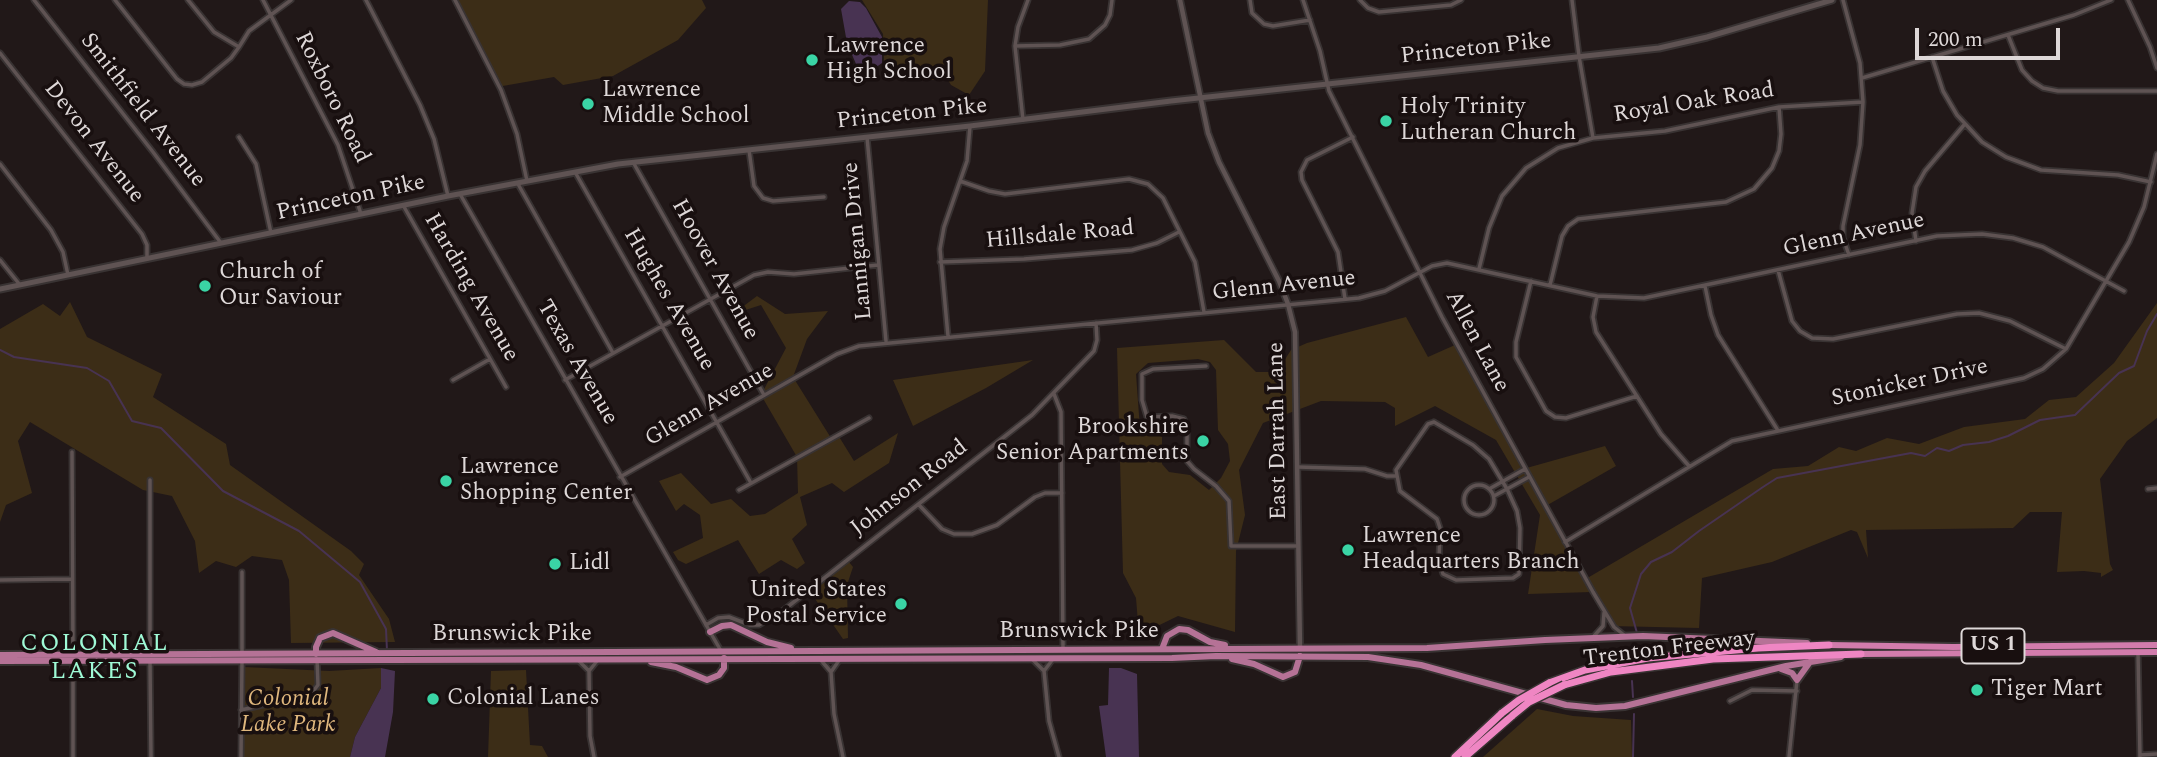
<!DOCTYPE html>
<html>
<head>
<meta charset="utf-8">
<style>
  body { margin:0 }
  #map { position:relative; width:2157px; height:757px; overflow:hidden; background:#211818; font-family:Spectral,serif }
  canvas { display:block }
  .scale { position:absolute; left:1915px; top:28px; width:145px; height:32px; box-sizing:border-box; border:4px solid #ded8d8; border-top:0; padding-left:9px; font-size:21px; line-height:24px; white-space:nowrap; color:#ded8d8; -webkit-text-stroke:5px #180f0f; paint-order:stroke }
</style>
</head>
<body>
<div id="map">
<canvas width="2157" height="757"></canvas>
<div class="scale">200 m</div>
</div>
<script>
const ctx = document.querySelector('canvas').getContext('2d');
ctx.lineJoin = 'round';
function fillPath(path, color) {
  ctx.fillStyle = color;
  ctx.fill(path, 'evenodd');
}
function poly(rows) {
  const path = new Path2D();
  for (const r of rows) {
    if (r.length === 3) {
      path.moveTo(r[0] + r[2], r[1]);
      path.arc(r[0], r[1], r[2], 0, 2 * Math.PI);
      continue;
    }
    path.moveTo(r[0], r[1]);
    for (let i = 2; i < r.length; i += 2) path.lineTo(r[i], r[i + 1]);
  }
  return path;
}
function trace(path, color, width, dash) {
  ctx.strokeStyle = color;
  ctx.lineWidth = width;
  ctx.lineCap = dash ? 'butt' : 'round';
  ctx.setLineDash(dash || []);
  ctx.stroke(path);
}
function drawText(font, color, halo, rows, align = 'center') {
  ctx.font = font + ' Spectral,serif';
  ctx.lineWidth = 7;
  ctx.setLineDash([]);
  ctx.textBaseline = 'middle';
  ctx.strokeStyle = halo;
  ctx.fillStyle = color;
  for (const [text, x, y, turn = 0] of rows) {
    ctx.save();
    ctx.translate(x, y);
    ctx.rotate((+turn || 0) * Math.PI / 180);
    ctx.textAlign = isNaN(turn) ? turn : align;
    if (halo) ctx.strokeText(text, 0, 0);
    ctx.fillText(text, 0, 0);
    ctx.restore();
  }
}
fillPath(poly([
  [452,0,702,0,706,8,678,40,613,76,563,85,554,77,497,87],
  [862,0,988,0,985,71,969,95,951,85,948,80,897,80,884,61,883,34],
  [757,296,785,314,828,311,807,339,793,377,831,438,838,435,854,461,898,433,889,463,844,492,832,483,800,497,807,525,792,539,805,563,797,569,781,560,759,574,738,540,686,564,678,560,673,552,703,538,700,515,684,504,676,511,659,481,681,473,711,504,731,499,750,516,765,514,798,493,797,457,761,395,786,348,761,305,733,314],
  [70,302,87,337,162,374,153,397,226,444,230,465,351,551,364,564,359,575,389,619,395,642,291,643,289,580,282,560,252,556,236,567,216,561,199,573,195,541,172,496,143,490,30,422,18,441,32,493,6,505,0,522,0,329,43,304,60,316],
  [2157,303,2157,418,2127,441,2100,479,2110,564,2113,570,2101,577,2101,573,2084,571,2057,572,2062,512,2030,512,2013,528,1866,530,1868,558,1857,532,1851,530,1772,562,1702,578,1699,628,1610,626,1592,592,1528,594,1540,515,1496,440,1435,406,1395,426,1395,408,1385,402,1321,401,1263,423,1239,470,1245,515,1236,551,1235,632,1178,616,1139,635,1136,598,1123,573,1117,348,1224,340,1256,372,1277,372,1291,350,1307,343,1406,317,1428,357,1455,345,1523,469,1605,446,1616,466,1544,507,1584,580,1773,469,1808,466,1839,447,1856,451,1887,438,1919,444,1964,427,2025,419,2049,400,2076,397,2114,363],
  [1198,359,1210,362,1216,370,1218,430,1228,444,1230,461,1221,478,1209,490,1190,475,1169,472,1162,464,1162,437,1155,429,1140,429,1136,374,1148,363],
  [1033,360,986,388,913,426,893,380],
  [849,562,853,567,847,585,848,638,843,639,811,593],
  [244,667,329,671,381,668,381,688,355,737,350,757,244,757],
  [526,670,530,745,542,746,548,757,488,757,491,671],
  [1537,709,1573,716,1631,720,1632,757,1483,757]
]), '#3c2d17');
fillPath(poly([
  [849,1,860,2,866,8,882,37,882,63,875,68,859,71,847,43,841,9],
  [381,668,395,671,393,712,385,757,350,757,355,737,381,688],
  [1109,668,1121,668,1137,674,1139,757,1106,757,1099,706,1108,705]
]), '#483352');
trace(poly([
  [0,350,14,357,87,368,109,381,132,421,161,428,223,491,299,531,360,582,386,629,387,651],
  [1637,633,1630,608,1641,574,1651,562,1672,552,1699,531,1763,487,1777,478,1911,453,1925,456,1937,448,1949,451,1963,445,1989,442,2008,436,2040,420,2075,415,2119,373,2134,366,2147,331,2157,314],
  [1632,681,1633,697],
  [1633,757,1634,714]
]), '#483352', 2);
const minor = poly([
  [34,0,153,152,221,243],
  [115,0,177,79,184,84,192,85,202,82,231,58,239,47,214,32,188,0],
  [263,0,338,145,361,214],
  [366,0,420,105,434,139,448,196],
  [455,0,501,90,517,134,527,181],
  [1250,0,1252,13,1264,24,1273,26,1310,20],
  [1303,0,1320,51,1329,91,1442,317,1593,592,1614,627,1624,635],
  [1360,0,1368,8,1379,12,1451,5,1461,0],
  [1572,0,1579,56,1593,138],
  [1843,0,1860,63,1863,102,1860,145,1843,226,1843,238,1849,255],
  [2128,0,2150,47,2157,68],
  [2008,35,2022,70,2032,81,2043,88,2058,91,2157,91],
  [1015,46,1060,45,1089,39,1105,25,1110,15,1112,0],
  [239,47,249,31,291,0],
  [0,53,142,234,147,245,147,259],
  [1932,57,1943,91,1957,115,1982,142,2006,157,2041,170,2118,175,2151,182],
  [1862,78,2074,15,2111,0],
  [1023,120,1015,46,1018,27,1028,0],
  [239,137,256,164,271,233],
  [867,137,886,341],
  [749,150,754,186,763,198,773,201,824,197],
  [633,162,764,395],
  [0,164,51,230,63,252,68,275],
  [575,172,751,483],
  [960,181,989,191,1005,194,1129,179,1148,184,1163,198,1195,262,1204,312],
  [518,184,613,353],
  [460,194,721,651],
  [403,205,506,387],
  [1916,241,1912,213,1916,187,1925,171,1964,125],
  [0,260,20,285],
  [940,262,1024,259,1132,250,1157,243,1179,232],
  [1479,269,1489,228,1502,196,1526,168,1558,148,1593,138,1665,131,1779,107,1863,102],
  [1778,270,1792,321,1800,331,1812,338,1833,339,1957,314,1979,313,2010,321,2066,349],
  [1531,281,1516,342,1516,357,1546,411,1555,417,1566,418,1637,396],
  [1550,285,1562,236,1568,226,1578,219,1726,202,1754,189,1772,168,1779,151,1781,134,1779,107],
  [1705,286,1711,315,1718,335,1777,429],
  [1597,296,1593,317,1596,332,1661,434,1689,466],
  [1345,299,1338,252,1302,180,1301,172,1307,160,1353,137],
  [948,336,940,249,944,227,967,161,970,126],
  [1206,366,1153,369,1142,374,1142,400,1147,417,1172,416,1184,419,1187,432,1187,461,1194,469,1216,486,1229,501,1231,546,1298,546],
  [453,380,490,359],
  [565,380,754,275,768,272,794,274,878,265],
  [1054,394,1061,412,1063,649],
  [1434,422,1473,445,1489,459,1507,489,1517,511,1520,528,1519,574,1513,578,1456,580,1443,574,1439,561,1440,528,1437,519,1400,491,1396,470,1428,424,1434,422],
  [72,452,73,653],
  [1298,467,1365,469,1387,476,1396,476],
  [620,477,837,354,859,346,1359,298,1385,291,1432,266,1447,263,1597,296,1644,298,1937,236,1982,234,2013,238,2043,247,2124,291],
  [150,480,150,653],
  [1479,500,15],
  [1489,489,1525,469],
  [2148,489,2157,488],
  [739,490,869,418],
  [1494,496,1529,477],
  [919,505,942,529,954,534,972,534,997,525,1035,497,1045,493,1062,493],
  [1565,542,1732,441,2024,378,2043,369,2066,349,2129,242,2144,207,2157,154],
  [0,580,72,579],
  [706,625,718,618,729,617,750,625,759,625,781,612,1032,415,1094,351,1097,340,1096,323],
  [1594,636,1603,626,1604,613],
  [2138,652,2140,757],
  [242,653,242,572],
  [820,659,831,672,834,714,843,757],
  [578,660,589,671],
  [1033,660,1044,671,1049,721,1059,757],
  [73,662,73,757],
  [150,662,151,757],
  [1044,671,1053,659],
  [831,672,840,659],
  [1730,701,1752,690,1797,691],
  [241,710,311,694,318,685,317,659],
  [2140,755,2157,754],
  [241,757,242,661],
  [594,757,590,736,589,671,597,661],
  [1789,757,1797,680]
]);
const tertiary = poly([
  [1180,0,1208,133,1219,162,1279,281,1288,304,1295,332,1300,649]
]);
const secondary = poly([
  [0,289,448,196,618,164,970,126,1171,101,1659,48,1707,37,1832,0]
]);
const primary = poly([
  [710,632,722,626,731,625,767,642,791,648],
  [1162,649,1167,636,1179,629,1188,630,1210,642,1225,645],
  [316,654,316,647,320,638,333,633,376,652],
  [0,655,1427,648,1545,640,1643,636,1807,643],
  [1232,659,1254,664,1283,677,1295,672,1300,656],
  [0,661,1172,658,1216,656,1368,657,1421,665,1566,705,1596,708,1625,706,1786,666,1841,657],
  [651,662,676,667,707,680,719,675,724,668,724,658],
  [1781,669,1792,673,1797,680,1810,662]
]);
const trunk = poly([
  [1829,645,1953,647,2157,645],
  [1861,654,2157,652]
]);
const motorway = poly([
  [1549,683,1585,670,1648,658,1758,648,1829,645],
  [1564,685,1611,672,1713,659,1861,654],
  [1455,757,1502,713],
  [1465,757,1513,715]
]);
trace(minor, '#393333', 7);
trace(tertiary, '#393333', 8);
trace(secondary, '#393333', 9);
trace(primary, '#393333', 10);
trace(trunk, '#393333', 10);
trace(motorway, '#393333', 10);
trace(minor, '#5f5353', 3.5);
trace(tertiary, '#5f5353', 4.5);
trace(secondary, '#5f5353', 5);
trace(primary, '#b57296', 6);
trace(trunk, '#d27cac', 6);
trace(motorway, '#ef86c3', 7);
const motorwayBridge = poly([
  [1502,713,1519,700,1549,683],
  [1513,715,1529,702,1564,685]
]);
trace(motorwayBridge, '#393333', 10, []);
trace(motorwayBridge, '#ef86c3', 7);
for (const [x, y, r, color] of [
  [812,60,7,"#3ad4a5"],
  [588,104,7,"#3ad4a5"],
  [1386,121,7,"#3ad4a5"],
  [205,286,7,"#3ad4a5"],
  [1203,441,7,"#3ad4a5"],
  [446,481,7,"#3ad4a5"],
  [1348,550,7,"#3ad4a5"],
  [555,564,7,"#3ad4a5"],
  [901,604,7,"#3ad4a5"],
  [1977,690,7,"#3ad4a5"],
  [433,699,7,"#3ad4a5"]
]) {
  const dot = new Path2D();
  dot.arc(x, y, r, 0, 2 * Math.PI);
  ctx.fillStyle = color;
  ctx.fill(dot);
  trace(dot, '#180f0f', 2.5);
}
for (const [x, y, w] of [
  [1993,646,63]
]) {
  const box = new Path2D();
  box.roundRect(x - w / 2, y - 17.5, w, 35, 5);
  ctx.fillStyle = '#180f0f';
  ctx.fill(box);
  trace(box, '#ded8d8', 2);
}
drawText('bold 21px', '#ded8d8', null, [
  ["US 1",1993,646]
]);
drawText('23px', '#ded8d8', '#180f0f', [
  ["Lawrence",826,47],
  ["High School",826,73],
  ["Lawrence",602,91],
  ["Middle School",602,117],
  ["Holy Trinity",1400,108],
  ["Lutheran Church",1400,134],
  ["Church of",219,273],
  ["Our Saviour",219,299],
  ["Brookshire",1189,428,"right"],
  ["Senior Apartments",1189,454,"right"],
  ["Lawrence",460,468],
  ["Shopping Center",460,494],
  ["Lawrence",1362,537],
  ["Headquarters Branch",1362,563],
  ["Lidl",569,564],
  ["United States",887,591,"right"],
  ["Postal Service",887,617,"right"],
  ["Tiger Mart",1991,690],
  ["Colonial Lanes",447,699]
], 'left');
drawText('23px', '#ded8d8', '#180f0f', [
  ["Princeton Pike",1476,50,-6],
  ["Roxboro Road",331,98,64],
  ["Royal Oak Road",1694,104,-9],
  ["Smithfield Avenue",142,111,52],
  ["Princeton Pike",912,115,-6],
  ["Devon Avenue",93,143,52],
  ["Princeton Pike",351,199,-12],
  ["Hillsdale Road",1060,236,-5],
  ["Glenn Avenue",1854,236,-12],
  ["Lannigan Drive",859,241,-95],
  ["Hoover Avenue",714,270,61],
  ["Glenn Avenue",1284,287,-6],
  ["Harding Avenue",470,288,60],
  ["Hughes Avenue",668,300,60],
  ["Allen Lane",1476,342,62],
  ["Texas Avenue",576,363,60],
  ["Stonicker Drive",1910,384,-12],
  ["Glenn Avenue",710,406,-30],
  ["East Darrah Lane",1279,431,-91],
  ["Johnson Road",910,489,-38],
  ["Brunswick Pike",1079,632],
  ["Brunswick Pike",512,635],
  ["Trenton Freeway",1669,650,-7]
]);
drawText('italic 23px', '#dfb77d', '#180f0f', [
  ["Colonial",288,700],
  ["Lake Park",288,726]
]);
ctx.letterSpacing = '2px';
drawText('24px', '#9ffad6', '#180f0f', [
  ["COLONIAL",95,645],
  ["LAKES",95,673]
]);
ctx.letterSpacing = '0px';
</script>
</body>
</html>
